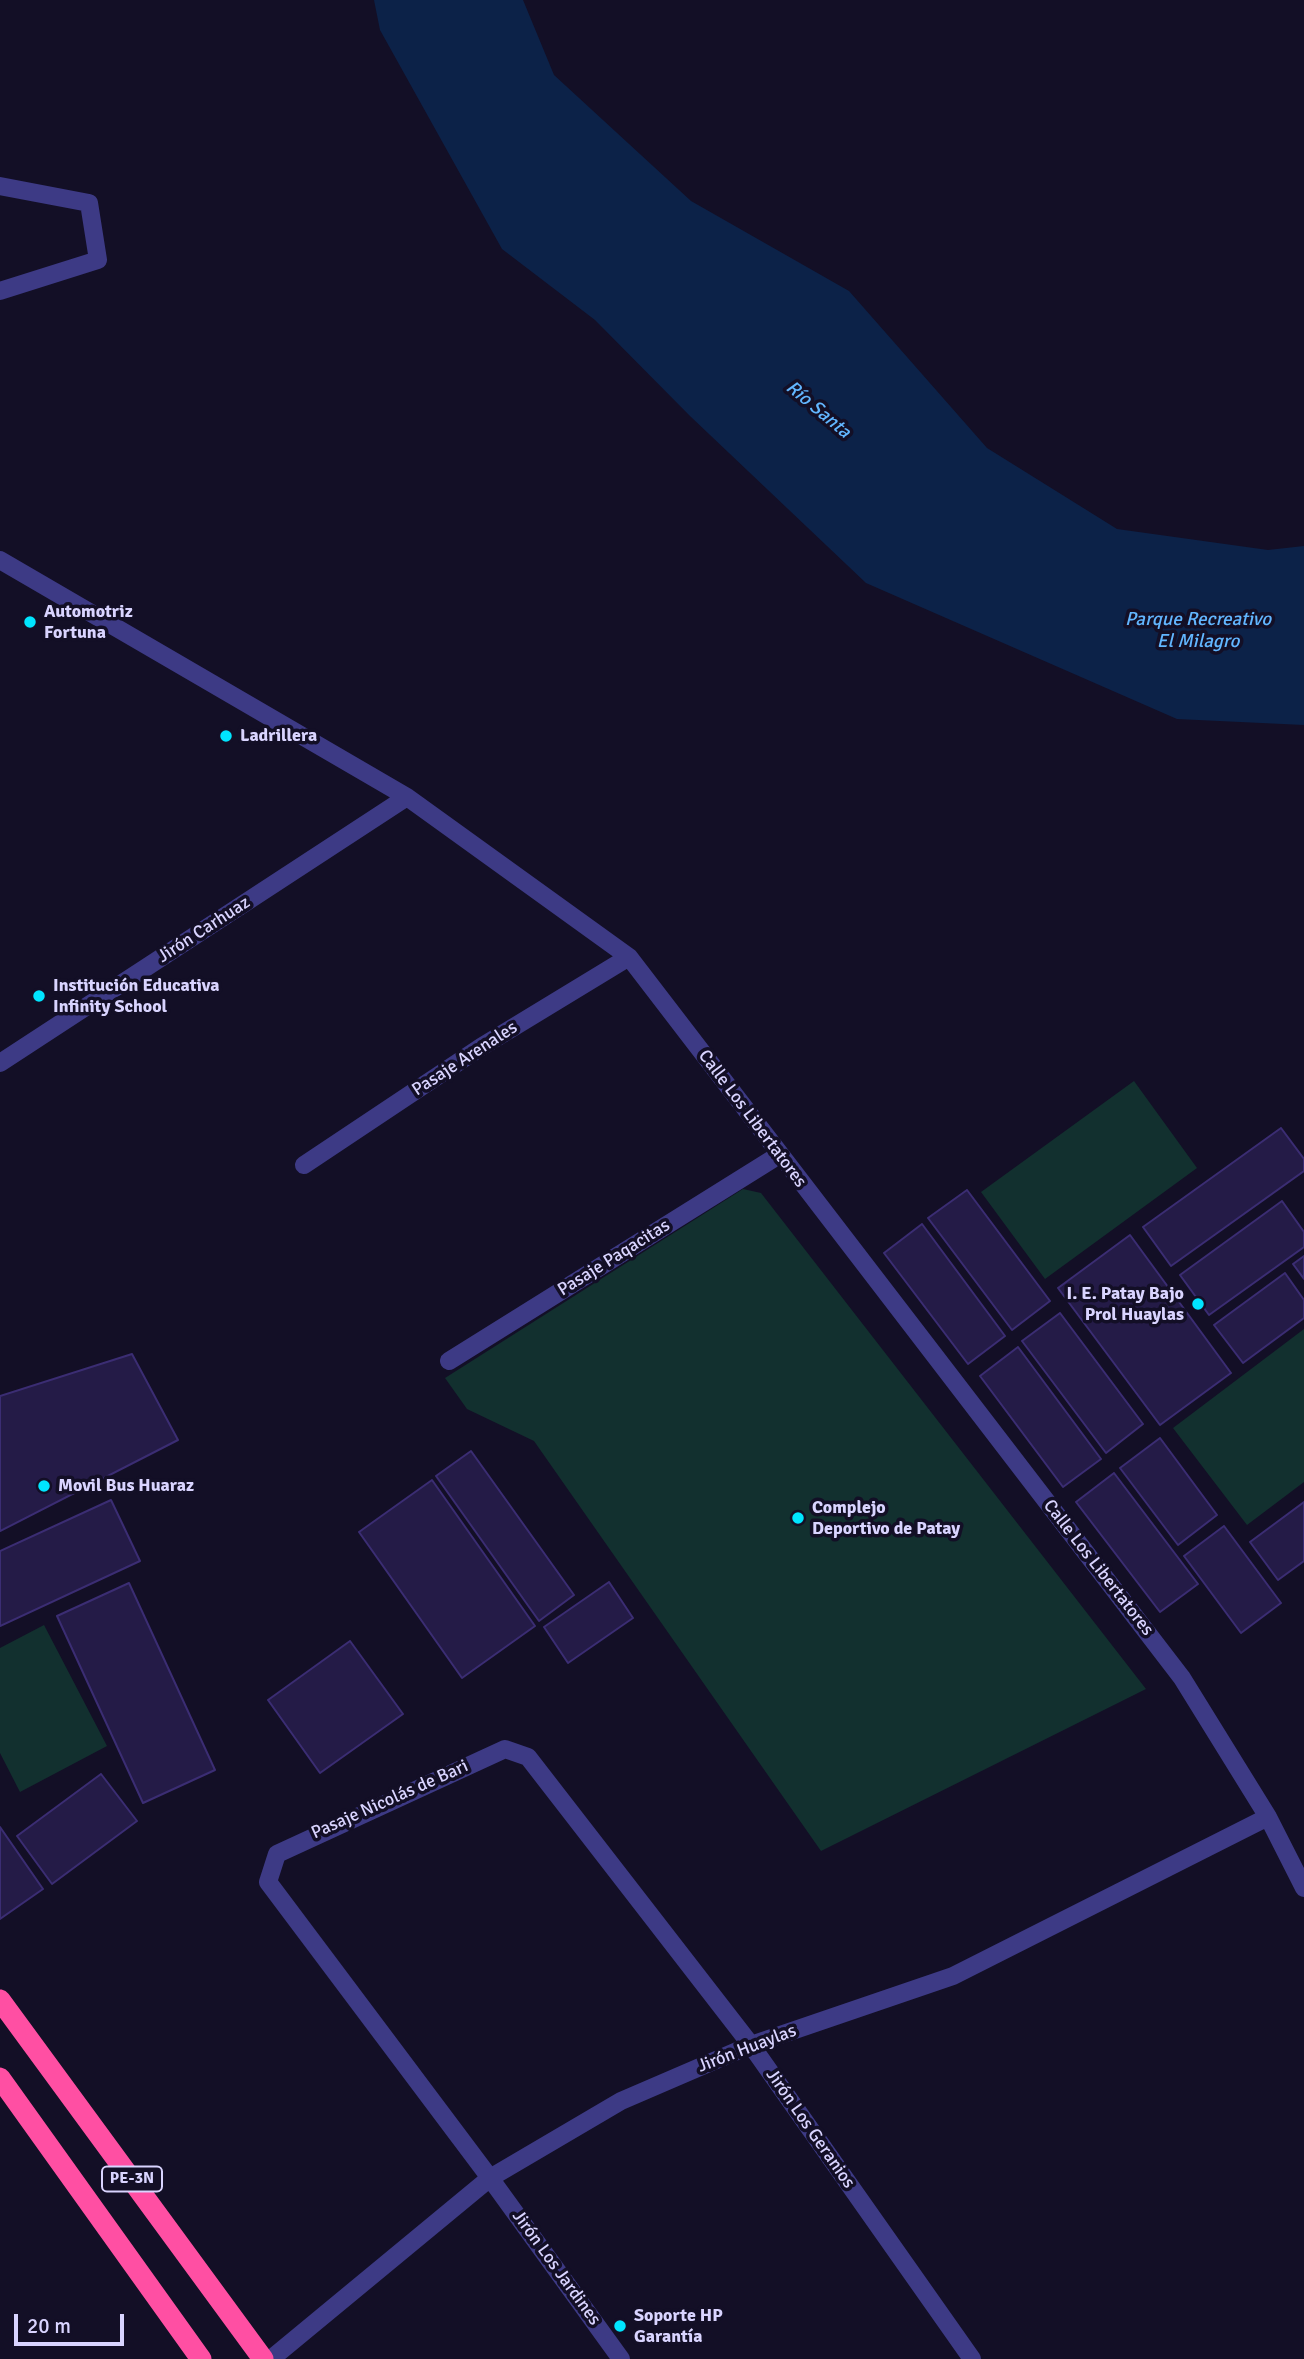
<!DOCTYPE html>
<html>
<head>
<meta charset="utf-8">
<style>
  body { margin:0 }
  #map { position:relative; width:1304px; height:2359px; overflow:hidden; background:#130f26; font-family:Signika,sans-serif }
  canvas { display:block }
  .scale { position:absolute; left:14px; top:2314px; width:110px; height:32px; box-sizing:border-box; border:4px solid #d9d4ff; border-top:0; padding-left:9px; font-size:21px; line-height:24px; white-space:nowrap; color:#d9d4ff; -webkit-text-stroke:5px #130f26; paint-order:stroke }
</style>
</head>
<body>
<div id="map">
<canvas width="1304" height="2359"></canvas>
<div class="scale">20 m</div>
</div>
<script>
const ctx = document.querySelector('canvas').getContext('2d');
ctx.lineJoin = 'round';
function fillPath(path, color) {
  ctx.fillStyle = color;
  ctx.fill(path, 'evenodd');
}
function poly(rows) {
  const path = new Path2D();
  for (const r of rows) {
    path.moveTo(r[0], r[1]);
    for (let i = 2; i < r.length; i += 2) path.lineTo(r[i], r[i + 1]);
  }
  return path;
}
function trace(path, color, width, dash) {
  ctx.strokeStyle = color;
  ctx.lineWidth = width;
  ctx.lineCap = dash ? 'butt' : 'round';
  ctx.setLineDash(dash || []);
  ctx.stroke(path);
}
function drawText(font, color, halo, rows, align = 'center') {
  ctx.font = font + ' Signika,sans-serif';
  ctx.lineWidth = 7;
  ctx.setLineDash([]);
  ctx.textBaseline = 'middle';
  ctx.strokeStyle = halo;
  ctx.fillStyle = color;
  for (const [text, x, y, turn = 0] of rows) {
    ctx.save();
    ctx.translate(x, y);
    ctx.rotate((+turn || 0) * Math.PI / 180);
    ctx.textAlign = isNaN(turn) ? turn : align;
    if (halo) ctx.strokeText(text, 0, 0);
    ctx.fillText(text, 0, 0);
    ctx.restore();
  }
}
fillPath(poly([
  [1134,1081,1197,1168,1045,1279,981,1192],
  [743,1189,761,1193,1146,1689,821,1851,534,1441,467,1409,445,1378],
  [1304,1329,1304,1482,1247,1525,1173,1428],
  [44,1625,107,1746,20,1792,0,1753,0,1648]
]), '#12302f');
fillPath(poly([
  [374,0,523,0,554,75,691,201,849,291,987,448,1117,529,1268,550,1304,546,1304,725,1177,719,866,583,690,416,595,320,502,249,380,30]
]), '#0c2248');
const building = poly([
  [1281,1128,1304,1159,1304,1171,1171,1266,1143,1227,1281,1128],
  [967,1190,1050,1301,1012,1330,928,1218,967,1190],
  [1282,1201,1304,1232,1304,1247,1209,1315,1180,1275,1282,1201],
  [922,1224,1005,1336,968,1364,884,1253,922,1224],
  [1130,1235,1231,1373,1160,1425,1058,1288,1130,1235],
  [1304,1256,1304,1279,1293,1264,1304,1256],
  [1285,1273,1304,1300,1304,1318,1243,1363,1214,1325,1285,1273],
  [1060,1313,1143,1424,1106,1453,1022,1341,1060,1313],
  [1018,1347,1101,1459,1063,1487,980,1376,1018,1347],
  [132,1354,178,1440,0,1531,0,1396,132,1354],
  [1160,1438,1217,1515,1178,1545,1120,1468,1160,1438],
  [471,1451,574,1595,539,1621,436,1476,471,1451],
  [1114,1473,1198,1584,1160,1612,1076,1502,1114,1473],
  [432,1480,535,1626,462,1678,359,1532,432,1480],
  [111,1500,140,1561,0,1626,0,1551,111,1500],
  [1304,1502,1304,1561,1278,1580,1250,1542,1304,1502],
  [1224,1526,1281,1603,1241,1633,1184,1556,1224,1526],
  [609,1582,633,1618,568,1663,544,1627,609,1582],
  [129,1583,215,1770,143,1803,57,1616,129,1583],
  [350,1641,403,1714,320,1773,268,1700,350,1641],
  [101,1774,137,1821,52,1884,17,1836,101,1774],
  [0,1827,43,1889,0,1919,0,1827]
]);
fillPath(building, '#241b47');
trace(building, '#3b2d73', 2);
trace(poly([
  [0,186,89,203,98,260,0,291],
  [0,560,407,797,629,957,1182,1678,1268,1817,1304,1888],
  [0,1063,407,797],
  [304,1165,481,1047,629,957],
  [449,1361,779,1155],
  [271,2359,490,2178,621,2101,751,2045,953,1976,1268,1817],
  [621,2359,490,2178,268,1882,277,1854,505,1749,528,1757,751,2045,972,2359]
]), '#3d3a85', 18);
trace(poly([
  [0,2000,263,2359],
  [0,2078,201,2359]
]), '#ff4fa3', 21);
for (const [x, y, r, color] of [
  [30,622,7,"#00e5ff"],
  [226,736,7,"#00e5ff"],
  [39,996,7,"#00e5ff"],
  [1198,1304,7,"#00e5ff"],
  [44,1486,7,"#00e5ff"],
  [798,1518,7,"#00e5ff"],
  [620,2326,7,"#00e5ff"]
]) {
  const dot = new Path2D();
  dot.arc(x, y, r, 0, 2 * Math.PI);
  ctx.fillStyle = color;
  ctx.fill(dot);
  trace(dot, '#130f26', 2.5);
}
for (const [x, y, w] of [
  [132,2179,60]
]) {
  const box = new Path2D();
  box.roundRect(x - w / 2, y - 12.5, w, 25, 5);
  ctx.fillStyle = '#130f26';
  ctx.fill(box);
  trace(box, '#d9d4ff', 2);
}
drawText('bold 16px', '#d9d4ff', null, [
  ["PE-3N",132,2179]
]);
drawText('bold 18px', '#d9d4ff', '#130f26', [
  ["Automotriz",44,612],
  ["Fortuna",44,633],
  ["Ladrillera",240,736],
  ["Institución Educativa",53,986],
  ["Infinity School",53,1007],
  ["I. E. Patay Bajo",1184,1294,"right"],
  ["Prol Huaylas",1184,1315,"right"],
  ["Movil Bus Huaraz",58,1486],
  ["Complejo",812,1508],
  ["Deportivo de Patay",812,1529],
  ["Soporte HP",634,2316],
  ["Garantía",634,2337]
], 'left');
drawText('18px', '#d9d4ff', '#130f26', [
  ["Jirón Carhuaz",204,930,-33],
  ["Pasaje Arenales",465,1059,-33],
  ["Calle Los Libertatores",752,1119,53],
  ["Pasaje Paqacitas",614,1258,-32],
  ["Calle Los Libertatores",1098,1568,52],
  ["Pasaje Nicolás de Bari",390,1800,-24],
  ["Jirón Huaylas",747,2049,-21],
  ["Jirón Los Geranios",810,2129,55],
  ["Jirón Los Jardines",556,2268,54]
]);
drawText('italic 19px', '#62b6ff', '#130f26', [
  ["Río Santa",818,410,40],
  ["Parque Recreativo",1198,620],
  ["El Milagro",1198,642]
]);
</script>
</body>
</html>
